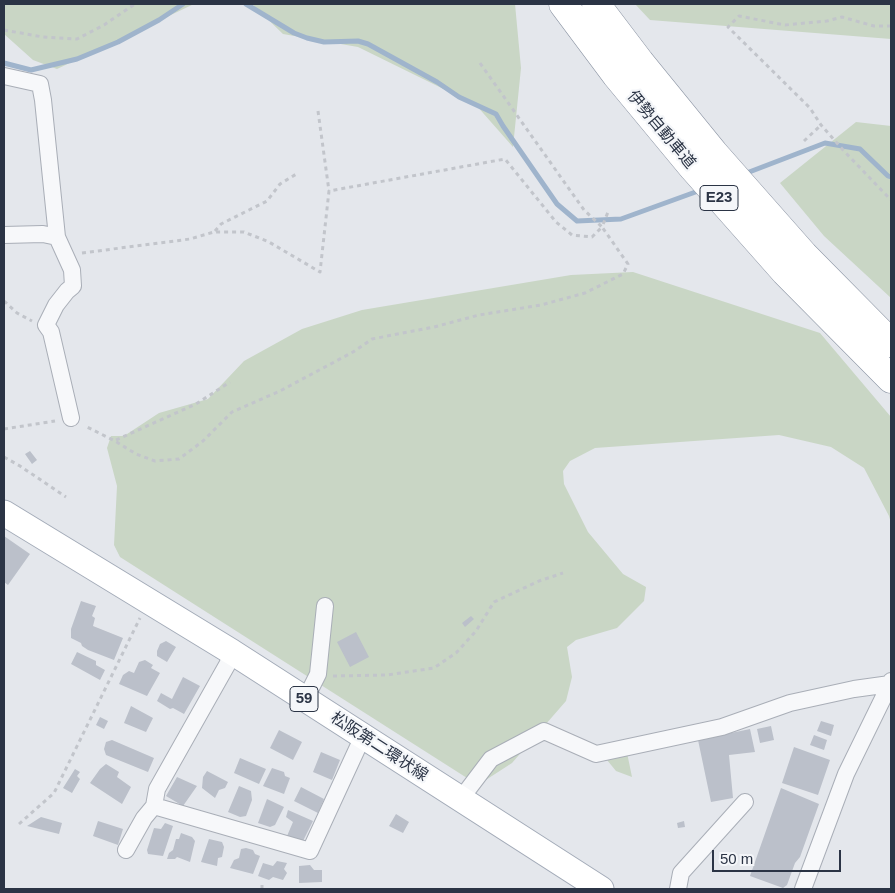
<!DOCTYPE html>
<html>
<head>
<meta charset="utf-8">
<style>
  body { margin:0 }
  #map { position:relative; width:895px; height:893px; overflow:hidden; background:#e4e7ec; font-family:Arial,sans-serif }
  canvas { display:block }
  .frame { position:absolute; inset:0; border:5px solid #2b3445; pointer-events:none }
  .scale { position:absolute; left:712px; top:850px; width:129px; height:22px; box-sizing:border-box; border:2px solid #2b3445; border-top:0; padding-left:6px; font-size:15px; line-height:18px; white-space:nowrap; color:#2b3445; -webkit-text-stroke:4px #f4f6f9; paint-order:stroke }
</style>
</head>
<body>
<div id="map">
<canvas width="895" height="893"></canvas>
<div class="frame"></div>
<div class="scale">50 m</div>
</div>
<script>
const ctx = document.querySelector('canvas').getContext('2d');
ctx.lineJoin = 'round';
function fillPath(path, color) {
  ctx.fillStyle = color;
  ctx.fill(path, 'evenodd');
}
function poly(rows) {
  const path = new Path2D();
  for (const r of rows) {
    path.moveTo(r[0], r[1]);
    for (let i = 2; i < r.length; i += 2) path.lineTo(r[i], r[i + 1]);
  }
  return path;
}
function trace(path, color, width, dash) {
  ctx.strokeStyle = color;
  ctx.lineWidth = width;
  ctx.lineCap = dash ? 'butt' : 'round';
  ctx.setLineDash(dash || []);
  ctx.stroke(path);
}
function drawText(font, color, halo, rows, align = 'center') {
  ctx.font = font + ' Arial,"Noto Sans JP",sans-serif';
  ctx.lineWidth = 4.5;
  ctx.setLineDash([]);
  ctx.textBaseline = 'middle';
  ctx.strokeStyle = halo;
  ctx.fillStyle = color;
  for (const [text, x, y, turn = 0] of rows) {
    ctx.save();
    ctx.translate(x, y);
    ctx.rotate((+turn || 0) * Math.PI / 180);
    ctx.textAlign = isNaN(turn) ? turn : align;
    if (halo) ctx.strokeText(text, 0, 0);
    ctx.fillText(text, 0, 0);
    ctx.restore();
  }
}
fillPath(poly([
  [4,4,194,4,57,69,33,60,4,34],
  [252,4,515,4,521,68,513,147,476,105,358,47,283,34],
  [635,4,891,4,891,39,650,20],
  [856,122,891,126,891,298,824,236,780,183],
  [633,272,820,333,891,417,891,523,889,516,864,468,831,447,779,435,595,448,570,461,563,471,564,484,588,532,623,574,646,587,644,601,617,628,576,640,567,647,572,677,566,701,512,763,478,785,120,557,114,545,117,486,107,448,111,436,124,436,159,413,208,399,244,361,302,329,362,310,571,275],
  [625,743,632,777,616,771,598,749]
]), '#c9d6c5');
trace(poly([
  [246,4,294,33,307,38,324,42,358,41,368,44,437,82,459,97,496,114,503,126,557,204,577,221,621,219,701,190],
  [4,63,31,70,77,59,118,42,159,20,183,4],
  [744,174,825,143,860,149,888,176,891,177]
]), '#9fb4cc', 5);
fillPath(poly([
  [30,451,37,460,32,464,25,454],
  [4,536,30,554,8,585,4,582],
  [81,601,96,606,92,616,95,618,93,626,123,638,114,660,88,650,82,646,81,643,71,638,71,629],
  [471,616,474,619,465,627,462,623],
  [356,632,369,657,350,667,337,642],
  [166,641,176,647,167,662,157,656,157,651,160,644],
  [77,652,96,661,96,665,105,670,100,680,71,664],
  [145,660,153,665,151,668,160,673,147,696,119,684,123,675,129,671,134,673,139,662],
  [183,677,200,686,184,714,173,708,170,709,157,701,161,693,172,699],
  [131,706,153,718,146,732,124,723],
  [100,717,108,721,104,729,96,725],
  [821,721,834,725,831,736,817,731],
  [771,726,774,740,760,743,757,729],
  [750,729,755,752,729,755,733,798,711,802,698,740],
  [279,730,302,742,293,760,270,748],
  [814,735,827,740,824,750,810,745],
  [112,740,154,758,148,772,106,755,104,749,106,742],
  [794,747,830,760,818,795,782,783],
  [321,752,340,760,332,780,313,772],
  [240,758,266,769,259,784,234,773],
  [106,764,119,772,117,777,131,787,122,804,90,783,100,769],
  [272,768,284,772,285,776,290,778,284,794,263,786],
  [75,769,80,772,77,776,80,779,72,793,63,788],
  [207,771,228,782,225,788,219,790,215,798,202,788,203,777],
  [177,777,197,786,183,806,166,796],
  [239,786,251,791,252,800,246,816,240,817,228,812],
  [301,787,324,799,318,813,294,801],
  [781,788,819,804,800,857,795,863,787,885,783,888,750,876],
  [267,799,284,807,275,825,270,827,258,823],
  [288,810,313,821,303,841,287,836,293,822,286,817],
  [396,814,409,822,403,833,389,826],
  [41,817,62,823,59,834,27,826],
  [98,821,123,829,118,845,93,836],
  [684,821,685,827,678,828,677,823],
  [165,823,173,826,163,856,148,854,147,850,154,828,161,829],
  [181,833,192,837,195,841,190,862,177,857,175,859,167,859,169,853,173,850,176,839,179,839],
  [209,839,222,842,224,847,222,857,218,858,217,866,201,862],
  [246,848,253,850,255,854,260,856,253,874,230,868,234,860,239,858,241,849],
  [277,861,287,863,284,869,287,873,283,880,273,877,269,880,258,876,263,863,273,866],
  [310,865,314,870,322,870,322,882,299,883,299,866]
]), '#bbc0ca');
const street = poly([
  [4,76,40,84,43,100,57,237,72,270,73,286,67,291,56,305,46,325,51,332,71,418],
  [4,235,43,234,57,237],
  [232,652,227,665,157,789,154,806,310,851,363,736],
  [305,700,318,674,325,606],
  [462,801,466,792,491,759,544,731,596,754,722,727,790,703,854,689,890,684,891,681],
  [126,850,144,818,154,806],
  [678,889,681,873,745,802],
  [803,889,846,774,890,684]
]);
const primary = poly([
  [4,513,232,652,601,889]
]);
const highway = poly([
  [563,4,616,75,693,168,785,272,891,379],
  [596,4,640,62,714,153,804,255,891,343]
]);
trace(street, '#a9aeb7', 18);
trace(primary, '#a3abb8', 27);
trace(highway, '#8b94a3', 29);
trace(poly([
  [891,26,874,26,842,17,827,21,785,25,739,16,728,27,810,108,821,125,843,150,891,200],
  [4,30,43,37,77,39,104,25,135,4],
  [480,63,584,210,602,227,608,212],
  [318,111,329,191],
  [804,141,821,125],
  [215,231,221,224,267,201,280,184,298,173],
  [82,253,190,239,214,232,244,232,269,242,320,272,329,191,505,159,556,222,572,235,592,237,602,227,628,264,623,274,585,293,541,305,479,315,434,327,372,339,353,352,280,391,232,412,203,441,179,459,155,461,136,454,115,441,85,426],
  [4,301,17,313,32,321],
  [4,429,55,421],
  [116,440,196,404,230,382],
  [4,457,20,466,66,497],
  [333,676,387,675,434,668,456,653,476,631,494,602,539,581,563,573],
  [19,824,54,793,140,618],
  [262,889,262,883]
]), '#c2c5cb', 3, [4, 4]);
trace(street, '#f7f8fa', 16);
trace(primary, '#fff', 25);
trace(highway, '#fff', 28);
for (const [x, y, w] of [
  [719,198,38],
  [304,699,28]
]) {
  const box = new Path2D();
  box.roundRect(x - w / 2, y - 12.5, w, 25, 4);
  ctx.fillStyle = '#f4f6f9';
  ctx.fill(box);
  trace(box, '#2b3445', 1);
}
drawText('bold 15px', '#2b3445', null, [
  ["E23",719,198],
  ["59",304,699]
]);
drawText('16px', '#2b3445', '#f4f6f9', [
  ["伊勢自動車道",661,130,50],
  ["松阪第二環状線",379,747,33]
]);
</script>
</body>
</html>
